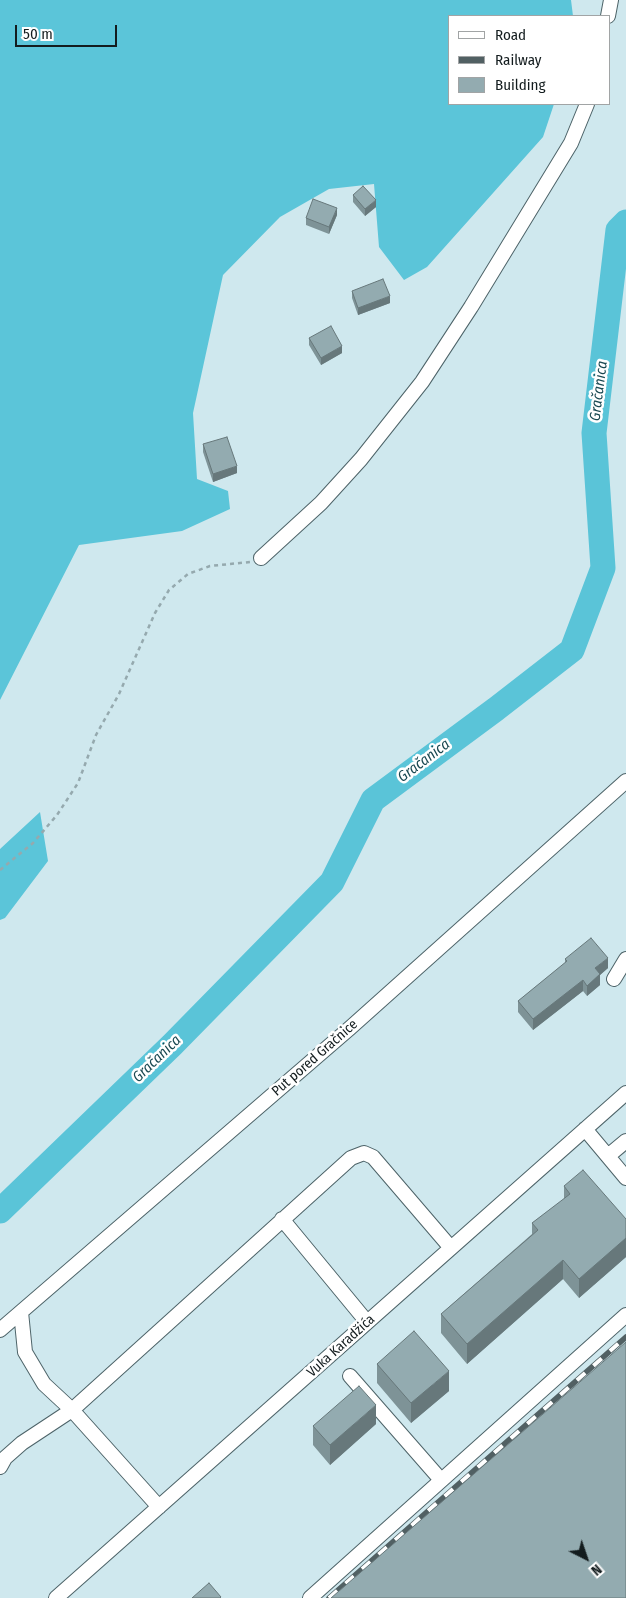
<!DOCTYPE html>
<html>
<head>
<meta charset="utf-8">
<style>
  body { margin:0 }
  #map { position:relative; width:626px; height:1598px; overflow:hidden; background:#cfe8ee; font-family:"Fira Sans Condensed",sans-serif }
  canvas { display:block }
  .legend { position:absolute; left:448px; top:15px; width:162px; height:90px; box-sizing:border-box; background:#fff; border:1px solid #a1a4a5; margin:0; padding:6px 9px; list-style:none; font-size:15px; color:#131c1e }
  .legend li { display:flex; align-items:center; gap:10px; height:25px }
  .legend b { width:25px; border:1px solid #a1a4a5 }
  .north { position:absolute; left:561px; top:1533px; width:50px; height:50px; -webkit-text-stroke:4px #fff; paint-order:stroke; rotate:139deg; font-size:14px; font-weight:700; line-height:20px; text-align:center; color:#131c1e }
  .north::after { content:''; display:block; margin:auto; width:18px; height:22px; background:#131c1e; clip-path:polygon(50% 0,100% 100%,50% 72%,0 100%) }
  .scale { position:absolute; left:15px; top:25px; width:102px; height:22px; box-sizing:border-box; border:2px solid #131c1e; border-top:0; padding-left:6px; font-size:15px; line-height:18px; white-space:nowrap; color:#131c1e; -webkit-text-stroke:4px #fff; paint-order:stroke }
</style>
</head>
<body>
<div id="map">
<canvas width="626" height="1598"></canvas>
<ul class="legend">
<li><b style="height:6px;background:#fff"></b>Road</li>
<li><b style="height:6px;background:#516063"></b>Railway</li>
<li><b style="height:14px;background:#93abb0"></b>Building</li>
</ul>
<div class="north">N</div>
<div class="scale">50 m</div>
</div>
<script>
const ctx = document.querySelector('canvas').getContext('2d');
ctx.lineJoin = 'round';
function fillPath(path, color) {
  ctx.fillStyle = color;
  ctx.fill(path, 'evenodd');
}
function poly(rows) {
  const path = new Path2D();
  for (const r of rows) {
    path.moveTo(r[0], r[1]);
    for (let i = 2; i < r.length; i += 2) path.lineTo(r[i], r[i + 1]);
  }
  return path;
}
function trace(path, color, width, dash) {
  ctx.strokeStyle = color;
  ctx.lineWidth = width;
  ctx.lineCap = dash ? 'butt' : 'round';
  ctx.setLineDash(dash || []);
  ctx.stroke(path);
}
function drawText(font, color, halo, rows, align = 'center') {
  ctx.font = font + ' "Fira Sans Condensed",sans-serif';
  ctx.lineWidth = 5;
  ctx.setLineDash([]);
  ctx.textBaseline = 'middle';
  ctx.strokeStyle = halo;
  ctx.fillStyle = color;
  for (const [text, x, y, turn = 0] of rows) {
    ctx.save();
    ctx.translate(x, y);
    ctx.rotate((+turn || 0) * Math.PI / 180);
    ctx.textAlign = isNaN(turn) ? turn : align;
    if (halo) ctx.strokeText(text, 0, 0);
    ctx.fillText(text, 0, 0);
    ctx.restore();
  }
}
fillPath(poly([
  [0,0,571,0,573,16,450,16,450,104,554,104,543,137,427,267,404,280,379,247,374,184,329,189,280,217,223,275,193,413,197,479,228,491,230,509,182,531,79,545,0,700],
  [40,812,48,861,5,918,0,920,0,849]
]), '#5bc5d9');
trace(poly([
  [0,1211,172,1045,332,882,373,800,496,709,572,650,603,568,594,433,618,230,626,222]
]), '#5ac4d8', 25);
const minor = poly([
  [608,16,611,0],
  [261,558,321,503,361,459,422,382,471,307,571,143,587,104],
  [614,979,626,959],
  [585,1129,626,1178],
  [608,1156,626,1141],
  [282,1219,367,1322],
  [21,1312,25,1352,44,1384,72,1410,159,1507],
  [0,1330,350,1028,626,781],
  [350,1376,441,1480],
  [0,1467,5,1458,22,1443,72,1410,351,1158,364,1153,373,1157,451,1248],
  [56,1598,626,1093],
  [310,1598,626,1315]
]);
trace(minor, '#4d6368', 16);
trace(poly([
  [0,870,33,843,57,815,78,783,96,735,119,694,155,613,169,590,188,574,210,566,250,562]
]), '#95a9ae', 2.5, [4, 4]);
trace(minor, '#fff', 14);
const rail = poly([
  [329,1598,626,1337]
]);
trace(rail, '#516063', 5.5);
trace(rail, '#fff', 4, [11]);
fillPath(poly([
  [353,195,376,207,365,216,353,202],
  [337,215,329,234,306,225,306,218],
  [352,291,390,303,358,315,352,298],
  [309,338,342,353,321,365,309,345],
  [203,444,237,473,213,482,203,452],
  [565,959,608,968,600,975,600,985,587,996,583,991,533,1030,518,1012,518,1001,565,963],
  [564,1186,626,1219,626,1257,579,1298,563,1279,467,1364,441,1333,441,1314,532,1234,532,1223,564,1199],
  [377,1364,449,1391,411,1423,377,1383],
  [376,1424,330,1465,313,1445,313,1426]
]), '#7e9397');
fillPath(poly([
  [376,200,376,207,365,216,365,209],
  [337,208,337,215,329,234,329,227],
  [390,296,390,303,358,315,358,308],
  [342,346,342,353,321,365,321,358],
  [237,466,237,473,213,482,213,474],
  [608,958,608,968,600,975,600,985,587,996,587,986,595,968],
  [583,980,583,991,533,1030,533,1019],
  [626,1238,626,1257,579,1298,579,1279],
  [563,1260,563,1279,467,1364,467,1344],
  [449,1371,449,1391,411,1423,411,1403],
  [376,1405,376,1424,330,1465,330,1445]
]), '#67787b');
const building = poly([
  [363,186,376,200,365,209,353,195,363,186],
  [313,199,337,208,329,227,306,218,313,199],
  [383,279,390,296,358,308,352,291,383,279],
  [331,326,342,346,321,358,309,338,331,326],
  [227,437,237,466,213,474,203,444,227,437],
  [591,938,608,958,595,968,600,974,587,986,583,980,533,1019,518,1001,567,961,565,959,591,938],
  [583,1170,626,1219,626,1238,579,1279,563,1260,467,1344,441,1314,538,1230,532,1223,570,1194,564,1186,583,1170],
  [414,1331,449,1371,411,1403,377,1364,414,1331],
  [626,1342,626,1598,331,1598,626,1342],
  [359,1386,376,1405,330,1445,313,1426,359,1386],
  [209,1583,221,1597,220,1598,192,1598,209,1583]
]);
fillPath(building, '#93abb0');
trace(building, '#67787b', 1);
drawText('14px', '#131c1e', '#fff', [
  ["Put pored Gračnice",315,1058,-41],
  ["Vuka Karadžića",341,1346,-42]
]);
drawText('italic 15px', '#1a4952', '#fff', [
  ["Gračanica",599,391,-83],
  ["Gračanica",424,761,-37],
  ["Gračanica",157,1059,-44]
]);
</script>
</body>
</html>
